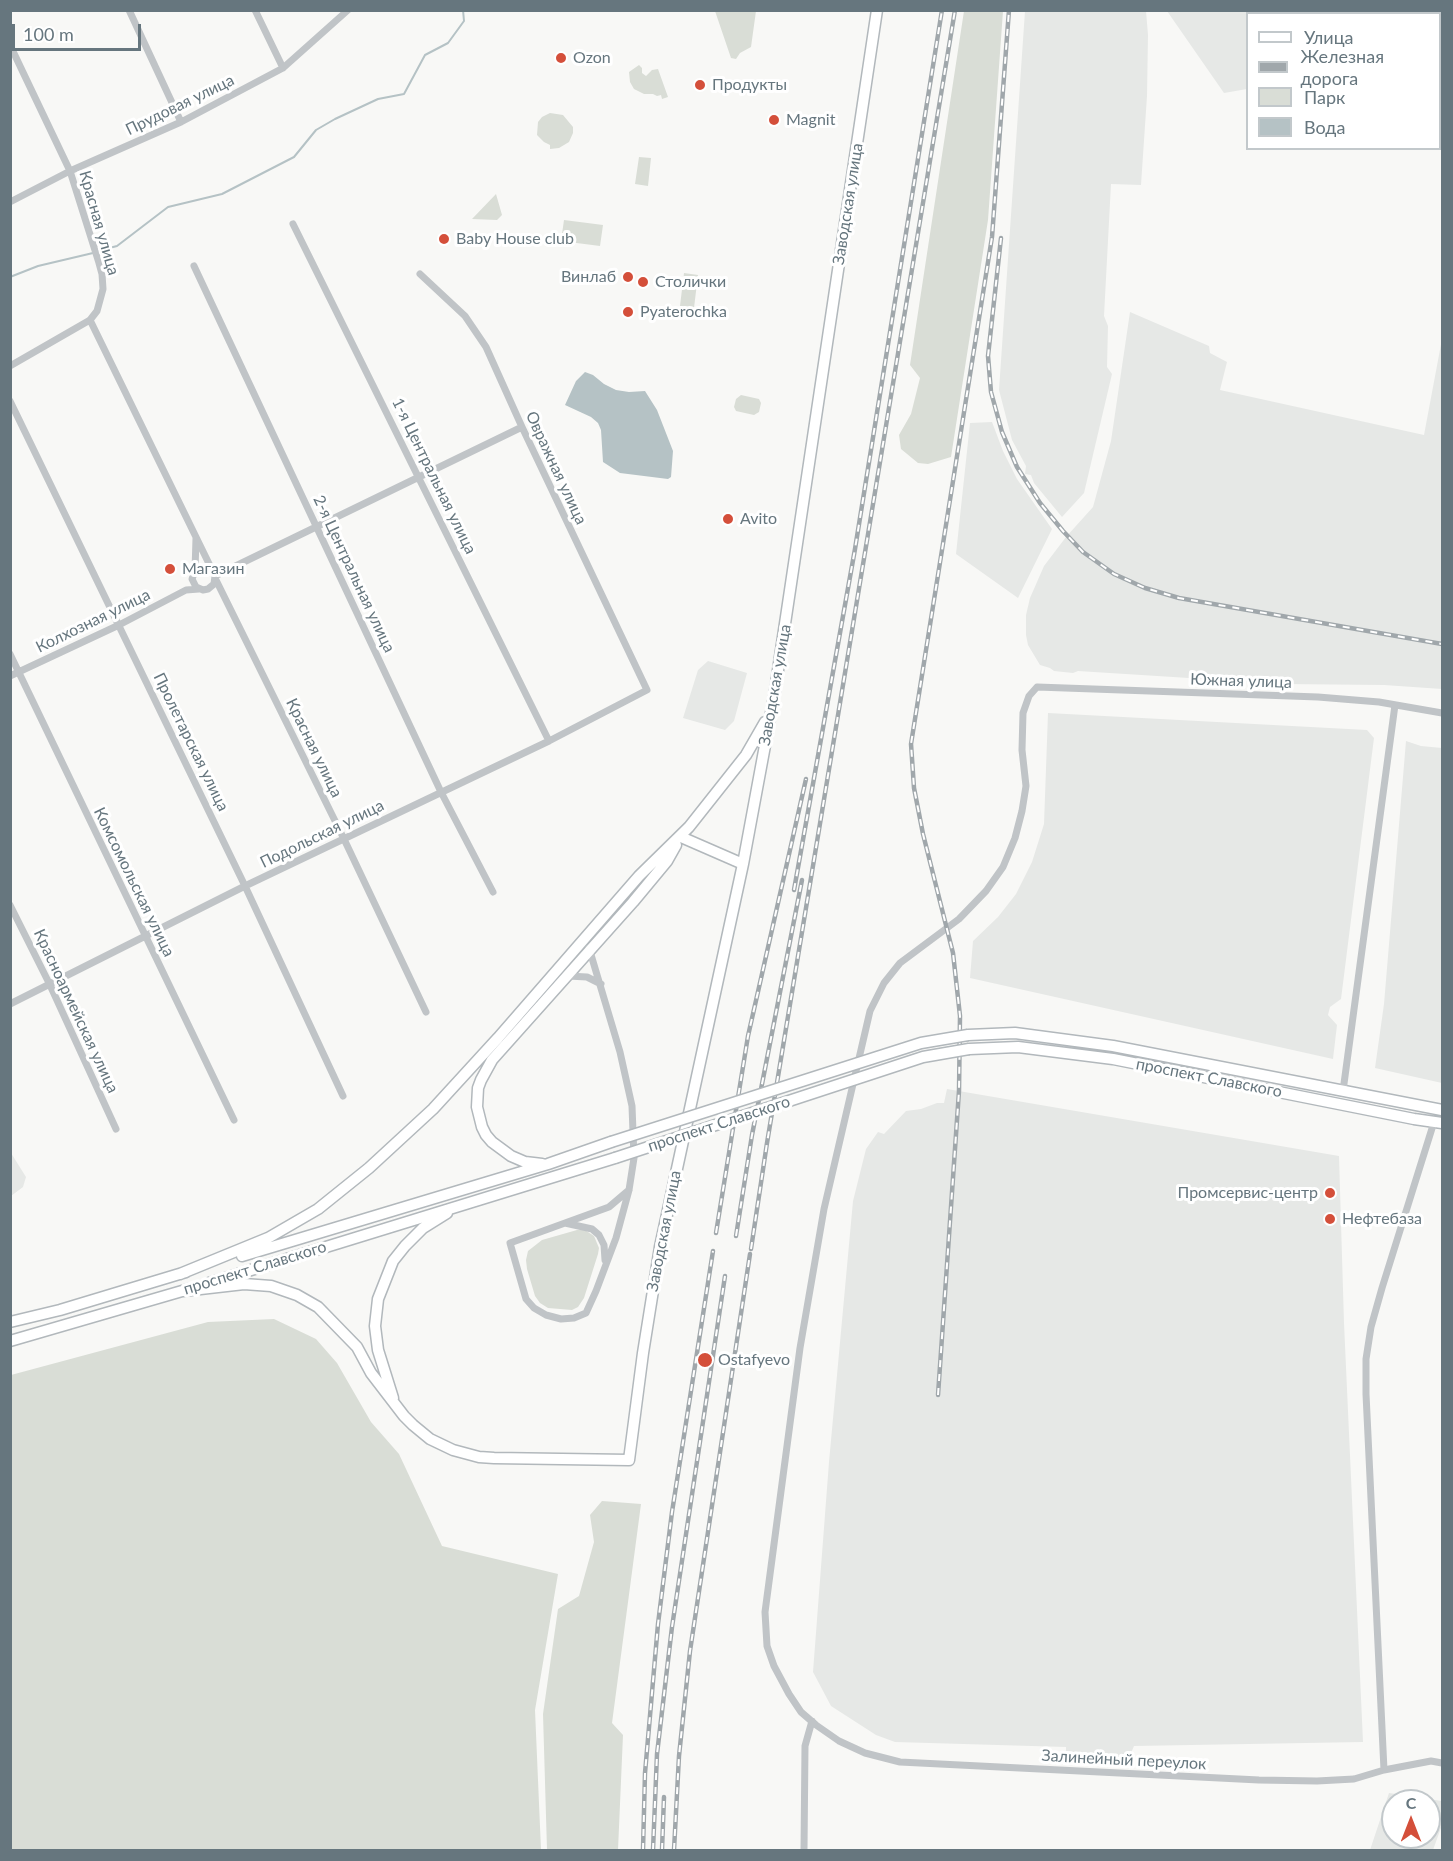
<!DOCTYPE html>
<html>
<head>
<meta charset="utf-8">
<style>
  body { margin:0 }
  #map { position:relative; width:1453px; height:1861px; overflow:hidden; background:#f8f8f6; font-family:Lato,sans-serif }
  canvas { display:block }
  .frame { position:absolute; inset:0; border:12px solid #66767e; pointer-events:none }
  .legend { position:absolute; left:1246px; top:12px; width:195px; height:138px; box-sizing:border-box; background:#fff; border:2px solid #c2c8cb; margin:0; padding:8px 10px; list-style:none; font-size:18px; color:#66767e }
  .legend li { display:flex; align-items:center; gap:12px; height:30px }
  .legend b { width:30px; border:2px solid #c2c8cb }
  .north { position:absolute; left:1381px; top:1789px; width:60px; height:60px; box-sizing:border-box; background:#fff; border:2px solid #c2c8cb; border-radius:50%; rotate:0deg; font-size:16px; font-weight:700; line-height:24px; text-align:center; color:#66767e }
  .north::after { content:''; display:block; margin:auto; width:21px; height:27px; background:#d44f3a; clip-path:polygon(50% 0,100% 100%,50% 72%,0 100%) }
  .scale { position:absolute; left:12px; top:24px; width:129px; height:27px; box-sizing:border-box; border:3px solid #66767e; border-top:0; padding-left:8px; font-size:18px; line-height:21px; white-space:nowrap; color:#66767e; -webkit-text-stroke:4px #fff; paint-order:stroke }
</style>
</head>
<body>
<div id="map">
<canvas width="1453" height="1861"></canvas>
<div class="frame"></div>
<ul class="legend">
<li><b style="height:8px;background:#fff"></b>Улица</li>
<li><b style="height:8px;background:#a0a7ab"></b>Железная дорога</li>
<li><b style="height:16px;background:#d9ddd6"></b>Парк</li>
<li><b style="height:16px;background:#b5c2c5"></b>Вода</li>
</ul>
<div class="north">С</div>
<div class="scale">100 m</div>
</div>
<script>
const ctx = document.querySelector('canvas').getContext('2d');
ctx.lineJoin = 'round';
function fillPath(path, color) {
  ctx.fillStyle = color;
  ctx.fill(path, 'evenodd');
}
function poly(rows) {
  const path = new Path2D();
  for (const r of rows) {
    path.moveTo(r[0], r[1]);
    for (let i = 2; i < r.length; i += 2) path.lineTo(r[i], r[i + 1]);
  }
  return path;
}
function trace(path, color, width, dash) {
  ctx.strokeStyle = color;
  ctx.lineWidth = width;
  ctx.lineCap = dash ? 'butt' : 'round';
  ctx.setLineDash(dash || []);
  ctx.stroke(path);
}
function drawText(font, color, halo, rows, align = 'center') {
  ctx.font = font + ' Lato,sans-serif';
  ctx.lineWidth = 6;
  ctx.setLineDash([]);
  ctx.textBaseline = 'middle';
  ctx.strokeStyle = halo;
  ctx.fillStyle = color;
  for (const [text, x, y, turn = 0] of rows) {
    ctx.save();
    ctx.translate(x, y);
    ctx.rotate((+turn || 0) * Math.PI / 180);
    ctx.textAlign = isNaN(turn) ? turn : align;
    if (halo) ctx.strokeText(text, 0, 0);
    ctx.fillText(text, 0, 0);
    ctx.restore();
  }
}
fillPath(poly([
  [1025,11,1146,11,1148,35,1147,96,1141,185,1111,184,1104,316,1108,326,1107,367,1112,374,1084,493,1062,517,1034,483,1031,475,1025,474,1026,466,1012,440,999,390],
  [1167,11,1442,11,1442,91,1440,91,1440,14,1248,14,1247,89,1224,93],
  [1130,312,1209,346,1210,353,1227,362,1220,390,1424,435,1442,339,1442,689,1384,685,1282,684,1279,681,1271,681,1268,683,1078,671,1073,673,1054,671,1050,668,1040,665,1028,645,1026,635,1026,615,1030,598,1044,566,1066,537,1093,507,1111,441],
  [992,422,1003,451,1017,479,1052,529,1018,598,956,554,970,423],
  [708,661,747,673,734,721,725,730,683,718,698,670],
  [1048,713,1367,730,1374,738,1341,999,1330,1007,1328,1015,1337,1025,1333,1059,970,978,973,941,998,917,1016,894,1032,862,1044,824],
  [1406,741,1421,746,1442,748,1442,1083,1375,1068,1384,1004],
  [947,1089,1339,1156,1344,1323,1363,1742,1134,1746,1126,1765,1102,1756,1066,1754,1066,1747,895,1742,876,1735,831,1706,813,1672,829,1462,853,1201,866,1149,878,1132,884,1134,906,1111,921,1109,937,1103,944,1103],
  [11,1153,26,1177,23,1187,11,1196],
  [1389,1793,1442,1801,1442,1825,1433,1850,1370,1850],
  [1393,1801,1429,1801,1429,1837,1393,1837]
]), '#e6e8e6');
fillPath(poly([
  [715,11,756,11,751,47,740,53,736,59,731,58],
  [964,11,1003,11,988,220,951,457,928,464,918,463,901,449,899,435,911,414,920,378,910,365],
  [639,65,642,68,642,73,646,76,652,70,658,69,668,97,662,99,661,95,657,96,653,94,644,94,634,89,630,82,629,72],
  [550,113,563,115,573,127,573,133,569,142,559,148,550,149,550,145,544,142,537,135,538,122,542,117],
  [639,157,651,158,648,186,635,184],
  [496,194,502,215,497,220,472,219],
  [564,220,603,225,600,246,561,241],
  [684,273,698,275,694,308,680,306],
  [741,395,759,399,761,403,759,412,754,415,736,411,734,407,736,399],
  [577,1230,585,1230,594,1236,599,1248,598,1254,584,1298,578,1307,572,1310,548,1308,540,1303,535,1296,527,1269,526,1260,528,1251,542,1240],
  [274,1319,316,1339,337,1363,371,1422,399,1454,442,1546,558,1574,535,1710,541,1850,11,1850,11,1375,208,1322],
  [602,1501,641,1504,612,1723,623,1735,618,1850,547,1850,543,1714,558,1609,579,1596,594,1542,590,1515]
]), '#d9ddd6');
fillPath(poly([
  [585,372,593,375,604,384,616,390,629,392,645,391,657,410,673,451,671,477,668,479,620,473,603,462,601,430,598,423,591,417,565,405,576,381]
]), '#b5c2c5');
trace(poly([
  [98,251,117,246,168,207,222,194,294,157,316,130,335,119,378,99,404,94,425,55,448,43,464,21,463,10],
  [10,277,38,266,93,253]
]), '#b5c2c5', 2);
const secondary = poly([
  [681,837,743,864],
  [968,1035,1015,1033,1113,1046,1442,1110],
  [969,1049,1018,1047,1113,1059,1414,1119,1442,1123],
  [542,1164,525,1162,511,1156,492,1142,486,1135,482,1127,477,1107,478,1088,481,1080,492,1060,633,902,667,861,676,845],
  [242,1256,548,1164,611,1142],
  [180,1274,268,1238,318,1209,369,1168,433,1109,498,1038,639,876,689,827,746,755,765,722],
  [209,1283,615,1158],
  [183,1291,244,1284,271,1286,297,1295,318,1307,357,1347,371,1373,404,1416,413,1425,430,1439,453,1450,479,1457,494,1458,629,1460,643,1353,660,1247,743,864,774,697,877,10],
  [10,1322,60,1310,186,1272],
  [10,1341,189,1289],
  [393,1398,378,1350,375,1326,378,1299,393,1261,405,1246,423,1228,447,1213]
]);
trace(secondary, '#b2b8bc', 13);
trace(poly([
  [129,10,181,122],
  [255,10,283,68],
  [10,45,70,171,99,263,102,274,103,289,97,311,90,320,10,366],
  [10,202,70,171,181,122,283,68,348,10],
  [293,224,549,741],
  [194,266,441,792,493,892],
  [90,320,215,576,214,584,208,589,203,590,196,587,192,579,195,571,196,538],
  [10,401,245,886,343,1096],
  [215,576,522,427],
  [215,578,344,839,426,1012],
  [10,654,234,1120],
  [10,676,119,625,186,590,199,589],
  [1442,713,1379,702,1318,697,1037,687,1029,696,1023,713,1022,750,1026,786,1022,811,1015,838,1003,867,986,891,959,919,900,963,884,983,870,1011,824,1209,800,1348,765,1612,767,1646,774,1666,789,1694,801,1712,816,1725,839,1741,865,1753,900,1762,1259,1780,1317,1781,1354,1779,1384,1770,1431,1761,1442,1763],
  [10,905,50,985,116,1129],
  [589,948,620,1052,632,1106,634,1158,629,1190,616,1238,596,1291,586,1313,574,1318,561,1319,546,1315,534,1308,526,1299,510,1243,609,1207,629,1190],
  [568,976,587,977,601,984],
  [10,1004,245,886,549,741,647,690,522,427,486,347,465,316,420,274],
  [1343,1091,1395,705],
  [565,1223,592,1229,599,1235,604,1245,605,1260],
  [1384,1770,1366,1394,1366,1359,1371,1327,1382,1288,1434,1122],
  [804,1850,805,1746,812,1721]
]), '#c0c4c7', 7);
trace(secondary, '#fff', 10);
const rail = poly([
  [1001,238,988,356,991,392,1002,432,1017,467,1040,503,1063,531,1083,552,1114,574,1145,588,1179,598,1442,644],
  [794,890,855,549,942,10],
  [716,1233,748,1036,806,779],
  [736,1236,752,1135,802,880],
  [751,1249,767,1143,955,10],
  [938,1395,959,1091,960,1016,953,953,923,834,914,788,911,744,992,237,1009,10],
  [643,1850,645,1773,658,1624,672,1512,713,1251],
  [653,1850,657,1754,672,1627,725,1276],
  [662,1850,664,1797],
  [674,1850,679,1756,690,1651,750,1254]
]);
trace(rail, '#a0a7ab', 4.5);
trace(rail, '#fff', 2, [7]);
const secondaryBridge = poly([
  [611,1142,921,1043,968,1035],
  [615,1158,923,1057,969,1049]
]);
trace(secondaryBridge, '#b2b8bc', 13, []);
trace(secondaryBridge, '#fff', 10);
for (const [x, y, r, color] of [
  [561,58,6,"#d44f3a"],
  [700,85,6,"#d44f3a"],
  [774,120,6,"#d44f3a"],
  [444,239,6,"#d44f3a"],
  [628,277,6,"#d44f3a"],
  [643,282,6,"#d44f3a"],
  [628,312,6,"#d44f3a"],
  [728,519,6,"#d44f3a"],
  [170,569,6,"#d44f3a"],
  [1330,1193,6,"#d44f3a"],
  [1330,1219,6,"#d44f3a"],
  [705,1360,8,"#d44f3a"]
]) {
  const dot = new Path2D();
  dot.arc(x, y, r, 0, 2 * Math.PI);
  ctx.fillStyle = color;
  ctx.fill(dot);
  trace(dot, '#fff', 2);
}
drawText('16px', '#66767e', '#fff', [
  ["Ozon",573,58],
  ["Продукты",712,85],
  ["Magnit",786,120],
  ["Baby House club",456,239],
  ["Винлаб",616,277,"right"],
  ["Столички",655,282],
  ["Pyaterochka",640,312],
  ["Avito",740,519],
  ["Магазин",182,569],
  ["Промсервис-центр",1318,1193,"right"],
  ["Нефтебаза",1342,1219],
  ["Ostafyevo",718,1360]
], 'left');
drawText('16px', '#66767e', '#fff', [
  ["Прудовая улица",180,105,-26],
  ["Заводская улица",848,204,-81],
  ["Красная улица",99,223,74],
  ["Овражная улица",556,468,65],
  ["1-я Центральная улица",434,476,64],
  ["2-я Центральная улица",354,574,65],
  ["Колхозная улица",93,621,-26],
  ["Южная улица",1241,681,2],
  ["Заводская улица",775,685,-80],
  ["Пролетарская улица",191,742,64],
  ["Красная улица",314,748,64],
  ["Подольская улица",322,834,-26],
  ["Комсомольская улица",134,882,64],
  ["Красноармейская улица",76,1011,65],
  ["проспект Славского",1209,1078,11],
  ["проспект Славского",719,1124,-18],
  ["Заводская улица",664,1231,-79],
  ["проспект Славского",255,1268,-17],
  ["Залинейный переулок",1124,1760,3]
]);
</script>
</body>
</html>
